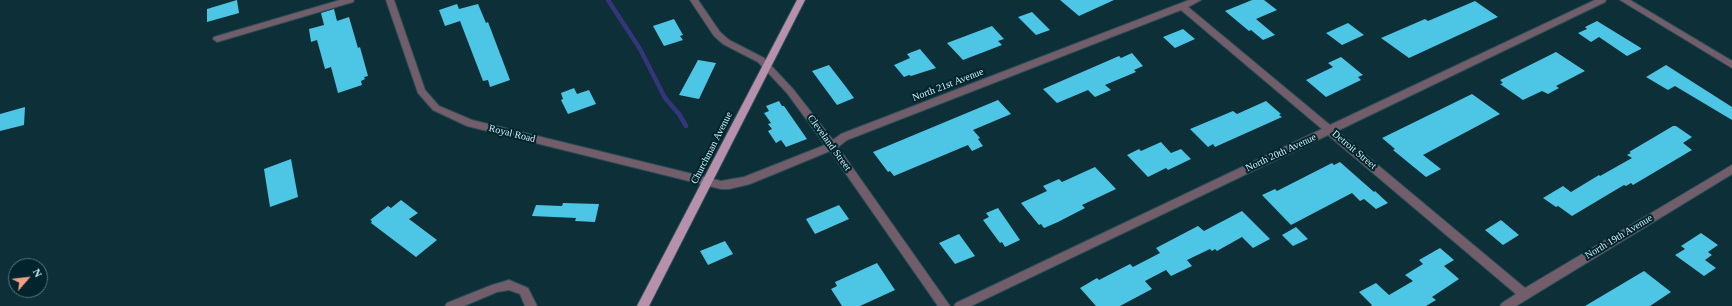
<!DOCTYPE html>
<html>
<head>
<meta charset="utf-8">
<style>
  body { margin:0 }
  #map { position:relative; width:1732px; height:306px; overflow:hidden; background:#0d2f37; font-family:"Times New Roman",serif }
  canvas { display:block }
  .north { position:absolute; left:8px; top:258px; width:40px; height:40px; box-sizing:border-box; background:#02252d; border:1px solid #54757e; border-radius:50%; rotate:62deg; font-size:11px; font-weight:700; line-height:16px; text-align:center; color:#cfeef7 }
  .north::after { content:''; display:block; margin:auto; width:14px; height:18px; background:#f39f84; clip-path:polygon(50% 0,100% 100%,50% 72%,0 100%) }
</style>
</head>
<body>
<div id="map">
<canvas width="1732" height="306"></canvas>
<div class="north">N</div>
</div>
<script>
const ctx = document.querySelector('canvas').getContext('2d');
ctx.lineJoin = 'round';
function poly(rows) {
  const path = new Path2D();
  for (const r of rows) {
    path.moveTo(r[0], r[1]);
    for (let i = 2; i < r.length; i += 2) path.lineTo(r[i], r[i + 1]);
  }
  return path;
}
function trace(path, color, width, dash) {
  ctx.strokeStyle = color;
  ctx.lineWidth = width;
  ctx.lineCap = dash ? 'butt' : 'round';
  ctx.setLineDash(dash || []);
  ctx.stroke(path);
}
function fillPath(path, color) {
  ctx.fillStyle = color;
  ctx.fill(path, 'evenodd');
}
function drawText(font, color, halo, rows, align = 'center') {
  ctx.font = font + ' "Times New Roman",serif';
  ctx.lineWidth = 4;
  ctx.setLineDash([]);
  ctx.textBaseline = 'middle';
  ctx.strokeStyle = halo;
  ctx.fillStyle = color;
  for (const [text, x, y, turn = 0] of rows) {
    ctx.save();
    ctx.translate(x, y);
    ctx.rotate((+turn || 0) * Math.PI / 180);
    ctx.textAlign = isNaN(turn) ? turn : align;
    if (halo) ctx.strokeText(text, 0, 0);
    ctx.fillText(text, 0, 0);
    ctx.restore();
  }
}
trace(poly([
  [608,0,640,49,665,98,679,114,686,126]
]), '#34357a', 4.5);
fillPath(poly([
  [237,0,239,13,207,22,207,9],
  [1060,0,1114,0,1079,16],
  [1252,0,1264,0,1277,10,1256,19,1275,35,1263,40,1251,30,1249,31,1225,11],
  [1475,1,1498,17,1409,58,1381,38,1425,19,1428,21],
  [457,4,459,9,478,4,486,23,488,22,510,80,490,87,488,80,483,81,460,21,445,26,439,10],
  [334,9,337,21,349,17,358,48,360,47,368,76,364,77,365,79,361,81,362,85,338,93,331,67,325,69,317,40,311,42,309,29,324,25,321,13],
  [1032,12,1050,30,1036,35,1018,17],
  [674,19,683,35,680,36,683,40,664,46,653,26],
  [1597,21,1641,48,1641,49,1627,56,1599,37,1591,42,1578,33,1587,29,1585,27],
  [1348,23,1364,35,1342,45,1326,33],
  [992,26,1004,39,998,41,1002,45,963,60,947,43],
  [1183,29,1195,39,1175,48,1163,37],
  [920,49,936,68,911,76,909,75,904,77,894,65,910,58,907,54],
  [1556,52,1585,71,1556,86,1559,88,1548,94,1542,91,1523,100,1500,84,1503,83,1500,80],
  [1132,53,1143,66,1134,70,1136,72,1105,85,1111,90,1095,97,1088,90,1057,103,1043,89,1119,56,1121,58],
  [1341,57,1363,75,1358,77,1361,80,1326,97,1306,80,1333,67,1328,63],
  [698,60,716,63,699,99,679,95],
  [829,65,846,87,854,98,837,105,812,71],
  [1666,65,1732,107,1732,120,1675,86,1668,90,1646,77],
  [574,88,577,94,589,90,596,104,568,114,561,100,563,99,561,93],
  [1472,94,1500,114,1423,155,1441,169,1426,177,1393,150,1395,149,1382,138],
  [998,100,1011,114,973,130,980,138,978,139,983,146,972,151,968,145,894,176,890,171,888,172,873,152],
  [779,101,782,106,784,106,807,139,786,147,781,140,776,143,768,131,772,129,768,124,771,123,764,113,769,111,766,106],
  [1266,101,1281,114,1279,115,1282,117,1215,147,1213,144,1208,147,1190,129,1233,111,1237,114],
  [25,107,24,125,0,131,0,114],
  [1673,126,1676,126,1692,137,1683,143,1692,150,1633,185,1631,183,1626,186,1624,185,1572,216,1558,206,1556,207,1543,198,1563,186,1571,192,1599,175,1600,176,1632,158,1627,155,1631,153,1629,152],
  [1161,142,1171,153,1181,149,1191,159,1168,170,1166,168,1148,177,1127,155,1139,149,1141,151],
  [291,159,298,197,270,207,264,169],
  [1340,162,1374,192,1375,191,1388,203,1376,209,1364,199,1360,201,1352,193,1291,225,1262,195,1275,189,1277,191,1332,163,1334,165],
  [1095,167,1116,189,1082,205,1085,208,1058,222,1044,228,1041,224,1039,225,1021,203,1047,191,1043,186,1059,179,1062,182],
  [401,200,418,213,409,219,437,240,416,257,371,223,372,221,370,220,388,206,391,208],
  [563,203,599,204,595,222,575,221,576,218,532,216,536,205,562,206],
  [839,205,849,219,815,234,806,219],
  [998,208,1020,240,1005,247,1002,242,1000,243,983,220,989,217,986,213],
  [1242,211,1270,239,1253,248,1242,237,1217,251,1215,249,1212,251,1210,249,1187,260,1192,266,1171,276,1166,270,1145,281,1152,289,1120,306,1096,306,1080,288,1097,278,1099,280,1130,264,1133,267,1160,253,1156,248,1198,226,1204,231],
  [1501,220,1519,235,1503,245,1485,230],
  [1296,227,1308,239,1293,246,1282,235],
  [1701,233,1718,245,1708,252,1712,255,1705,260,1716,268,1704,276,1675,255,1685,249,1681,246],
  [959,234,975,256,955,264,939,243],
  [725,241,733,254,708,265,700,251],
  [1440,248,1454,260,1444,266,1459,279,1432,297,1436,300,1426,306,1371,306,1372,305,1359,292,1376,283,1389,295,1413,281,1405,275,1423,264,1419,260],
  [877,263,895,290,860,306,842,306,831,289,837,286,835,282],
  [1644,271,1671,292,1650,306,1585,306]
]), '#4dc5e4');
const minor = poly([
  [340,0,354,0,353,2,217,42,213,39,214,37,340,0],
  [386,0,394,0,425,90,439,106,472,120,721,181,744,177,825,145,787,93,758,62,723,44,714,36,690,0,698,0,720,32,729,40,764,58,793,89,833,140,841,134,1189,0,1201,0,1188,7,1330,125,1595,0,1606,0,1605,2,1337,131,1525,288,1732,165,1732,174,1516,306,1500,306,1502,303,1516,294,1328,135,971,306,954,306,956,303,1322,129,1181,10,847,140,838,147,950,306,938,306,830,151,750,184,729,189,721,189,467,126,433,110,418,93,386,0],
  [1620,0,1630,0,1732,61,1732,68,1620,0],
  [509,280,528,288,537,306,525,306,520,294,509,290,497,292,464,306,445,306,447,303,492,285,509,280]
]);
const major = poly([
  [797,0,805,0,649,306,637,306,797,0]
]);
trace(minor, '#2c4e56', 2);
trace(major, '#2c4e56', 2);
fillPath(minor, '#715e6a');
fillPath(major, '#b790ab');
drawText('10px', '#cfeef7', '#02252d', [
  ["North 21st Avenue",948,85,-21],
  ["Royal Road",512,134,14],
  ["Cleveland Street",829,143,54],
  ["Churchman Avenue",712,148,-63],
  ["Detroit Street",1354,150,40],
  ["North 20th Avenue",1281,153,-25],
  ["North 19th Avenue",1619,237,-31]
]);
</script>
</body>
</html>
